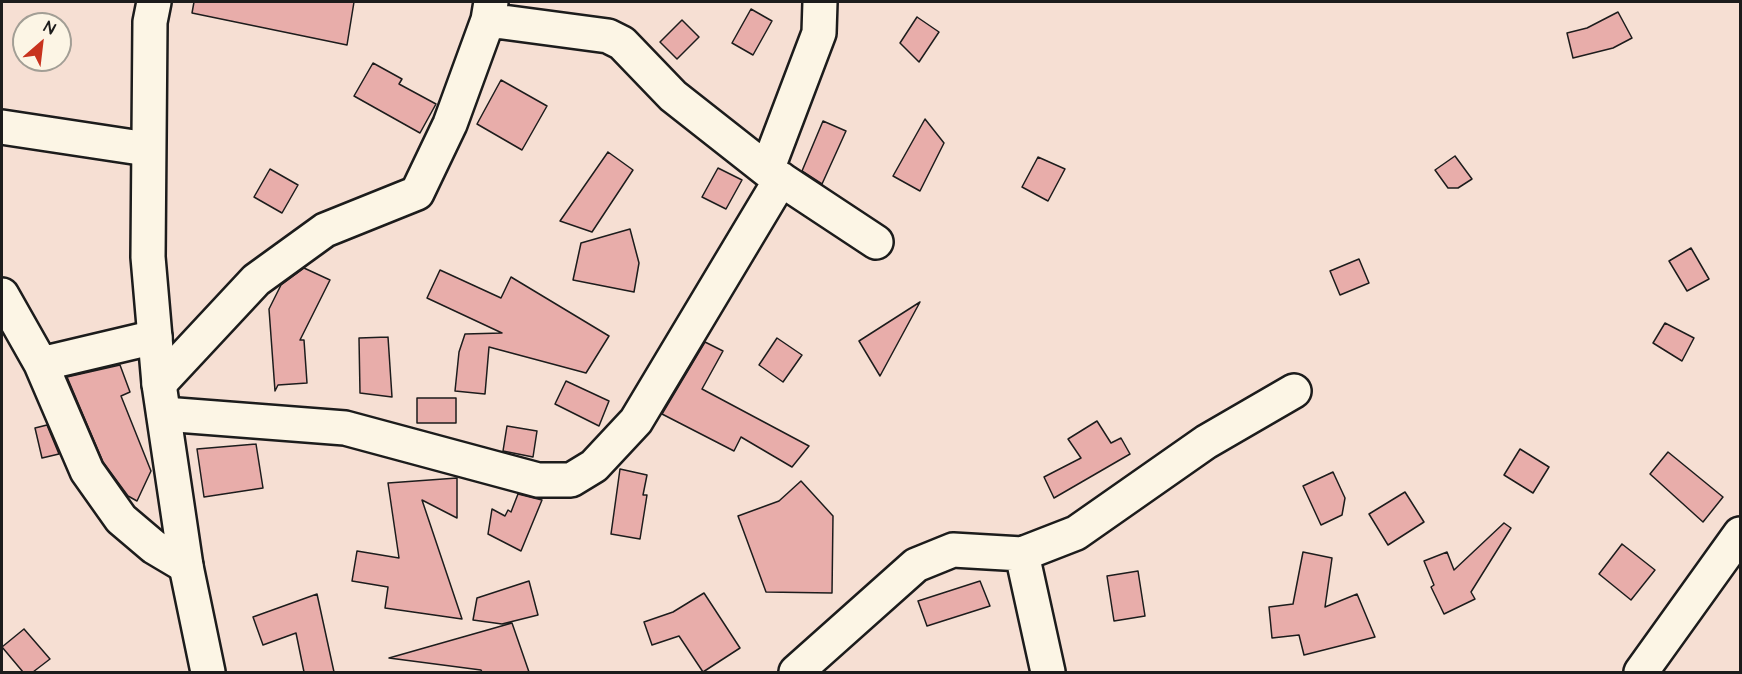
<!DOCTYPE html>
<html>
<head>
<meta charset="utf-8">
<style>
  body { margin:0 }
  #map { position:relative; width:1742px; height:674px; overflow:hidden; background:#f6dfd3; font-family:"Architects Daughter",sans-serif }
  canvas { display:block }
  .frame { position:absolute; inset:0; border:3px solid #1c1c1c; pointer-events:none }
  .north { position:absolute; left:12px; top:12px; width:60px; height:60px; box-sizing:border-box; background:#fcf5e5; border:2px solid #a29e95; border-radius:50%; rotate:28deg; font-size:16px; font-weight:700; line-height:24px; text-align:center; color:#1c1c1c }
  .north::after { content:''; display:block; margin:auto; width:21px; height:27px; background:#c8321e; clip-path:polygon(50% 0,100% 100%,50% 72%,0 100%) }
</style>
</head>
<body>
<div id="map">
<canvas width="1742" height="674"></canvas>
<div class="frame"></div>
<div class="north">N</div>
</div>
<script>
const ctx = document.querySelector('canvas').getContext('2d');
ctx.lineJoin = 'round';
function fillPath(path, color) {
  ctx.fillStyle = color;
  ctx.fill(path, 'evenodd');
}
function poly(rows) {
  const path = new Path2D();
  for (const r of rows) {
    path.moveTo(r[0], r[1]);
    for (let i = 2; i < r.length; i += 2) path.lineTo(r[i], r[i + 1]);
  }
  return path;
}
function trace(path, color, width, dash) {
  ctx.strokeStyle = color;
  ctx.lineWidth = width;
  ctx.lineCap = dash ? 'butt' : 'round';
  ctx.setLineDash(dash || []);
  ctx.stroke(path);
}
const building = poly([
  [194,2,354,2,347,45,192,13,194,2],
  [751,9,772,21,753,55,732,43,751,9],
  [1618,12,1632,38,1613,48,1573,58,1567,33,1587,28,1618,12],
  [917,17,939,32,919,62,900,43,917,17],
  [682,20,699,37,677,59,660,42,682,20],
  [373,63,402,79,399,84,436,104,420,133,354,96,373,63],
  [501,80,547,106,522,150,477,124,501,80],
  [925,119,944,143,920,191,893,176,925,119],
  [823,121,846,131,822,184,802,171,823,121],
  [608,152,633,170,592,232,560,221,608,152],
  [1455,156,1472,179,1458,188,1448,188,1435,170,1455,156],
  [1038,157,1065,169,1048,201,1022,187,1038,157],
  [718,168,742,180,726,209,702,197,718,168],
  [270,169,298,185,282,213,254,197,270,169],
  [630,229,639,263,634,292,573,280,581,243,630,229],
  [1691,248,1709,279,1687,291,1669,261,1691,248],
  [1359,259,1369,283,1340,295,1330,271,1359,259],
  [304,268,330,280,300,340,304,340,307,383,278,385,275,391,269,309,281,285,304,268],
  [440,270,501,298,511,277,609,336,586,373,489,347,485,394,455,391,459,352,465,334,502,333,427,298,440,270],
  [920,302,880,376,859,341,920,302],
  [1665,323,1694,338,1682,361,1653,343,1665,323],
  [388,337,392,397,360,393,359,338,388,337],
  [777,338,802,355,783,382,759,365,777,338],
  [705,342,723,351,702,389,809,446,792,467,741,437,734,451,662,414,705,342],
  [120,365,130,392,121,396,151,471,137,501,128,496,103,462,67,377,120,365],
  [566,381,609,401,599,426,555,404,566,381],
  [417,398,456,398,456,423,417,423,417,398],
  [1097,421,1111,443,1121,438,1130,454,1054,498,1044,477,1081,458,1068,439,1097,421],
  [47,425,59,454,42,458,35,428,47,425],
  [507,426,537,431,533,457,503,451,507,426],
  [256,444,263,488,204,497,197,449,256,444],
  [1520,449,1549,467,1533,493,1504,475,1520,449],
  [1668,452,1723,497,1703,522,1650,474,1668,452],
  [620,469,647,475,643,495,647,495,640,539,611,534,620,469],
  [1333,472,1345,498,1342,515,1321,525,1303,486,1333,472],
  [457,478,457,518,422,500,462,619,385,608,388,587,352,581,357,551,399,558,388,483,457,478],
  [801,481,833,516,832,593,766,592,738,516,779,501,801,481],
  [1405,492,1424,522,1388,545,1369,514,1405,492],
  [518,494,542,500,521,551,488,534,492,509,505,516,508,510,511,512,518,494],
  [1504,523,1511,528,1471,592,1475,599,1444,614,1431,587,1434,585,1424,561,1447,552,1454,570,1504,523],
  [1622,544,1655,570,1631,600,1599,574,1622,544],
  [1303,552,1332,558,1325,607,1357,594,1375,637,1304,655,1299,635,1272,638,1269,607,1293,604,1303,552],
  [1138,571,1145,616,1114,621,1107,576,1138,571],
  [529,581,538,615,502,624,473,620,477,598,529,581],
  [980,581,990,606,927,626,918,601,980,581],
  [704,593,740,648,703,672,679,636,652,645,644,622,673,612,704,593],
  [317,594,334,672,304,672,296,633,263,645,253,617,317,594],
  [512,623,529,672,482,672,481,670,389,658,512,623],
  [24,629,50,659,33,672,23,672,2,647,24,629]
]);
fillPath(building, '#e8adaa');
trace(building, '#1c1c1c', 1.5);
const street = poly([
  [488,20,608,36,622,43,673,96,767,170,876,242],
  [2,127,147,149],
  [767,170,819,33,820,2],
  [2,295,41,364,155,337],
  [41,364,87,471,121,519,154,547,186,566],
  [159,384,256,280,325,230,417,193,450,124,488,20,491,2],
  [164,414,345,428,538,480,571,480,594,466,636,421,781,179],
  [1022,554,1048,672],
  [796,672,916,565,953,550,1022,554,1076,533,1206,442,1294,391],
  [1641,672,1740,534]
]);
const secondary = poly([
  [154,2,150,22,148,257,159,384,186,566,208,672]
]);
trace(street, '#1c1c1c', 38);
trace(secondary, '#1c1c1c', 38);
trace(street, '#fcf5e5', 33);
trace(secondary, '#fcf5e5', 33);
</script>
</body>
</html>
